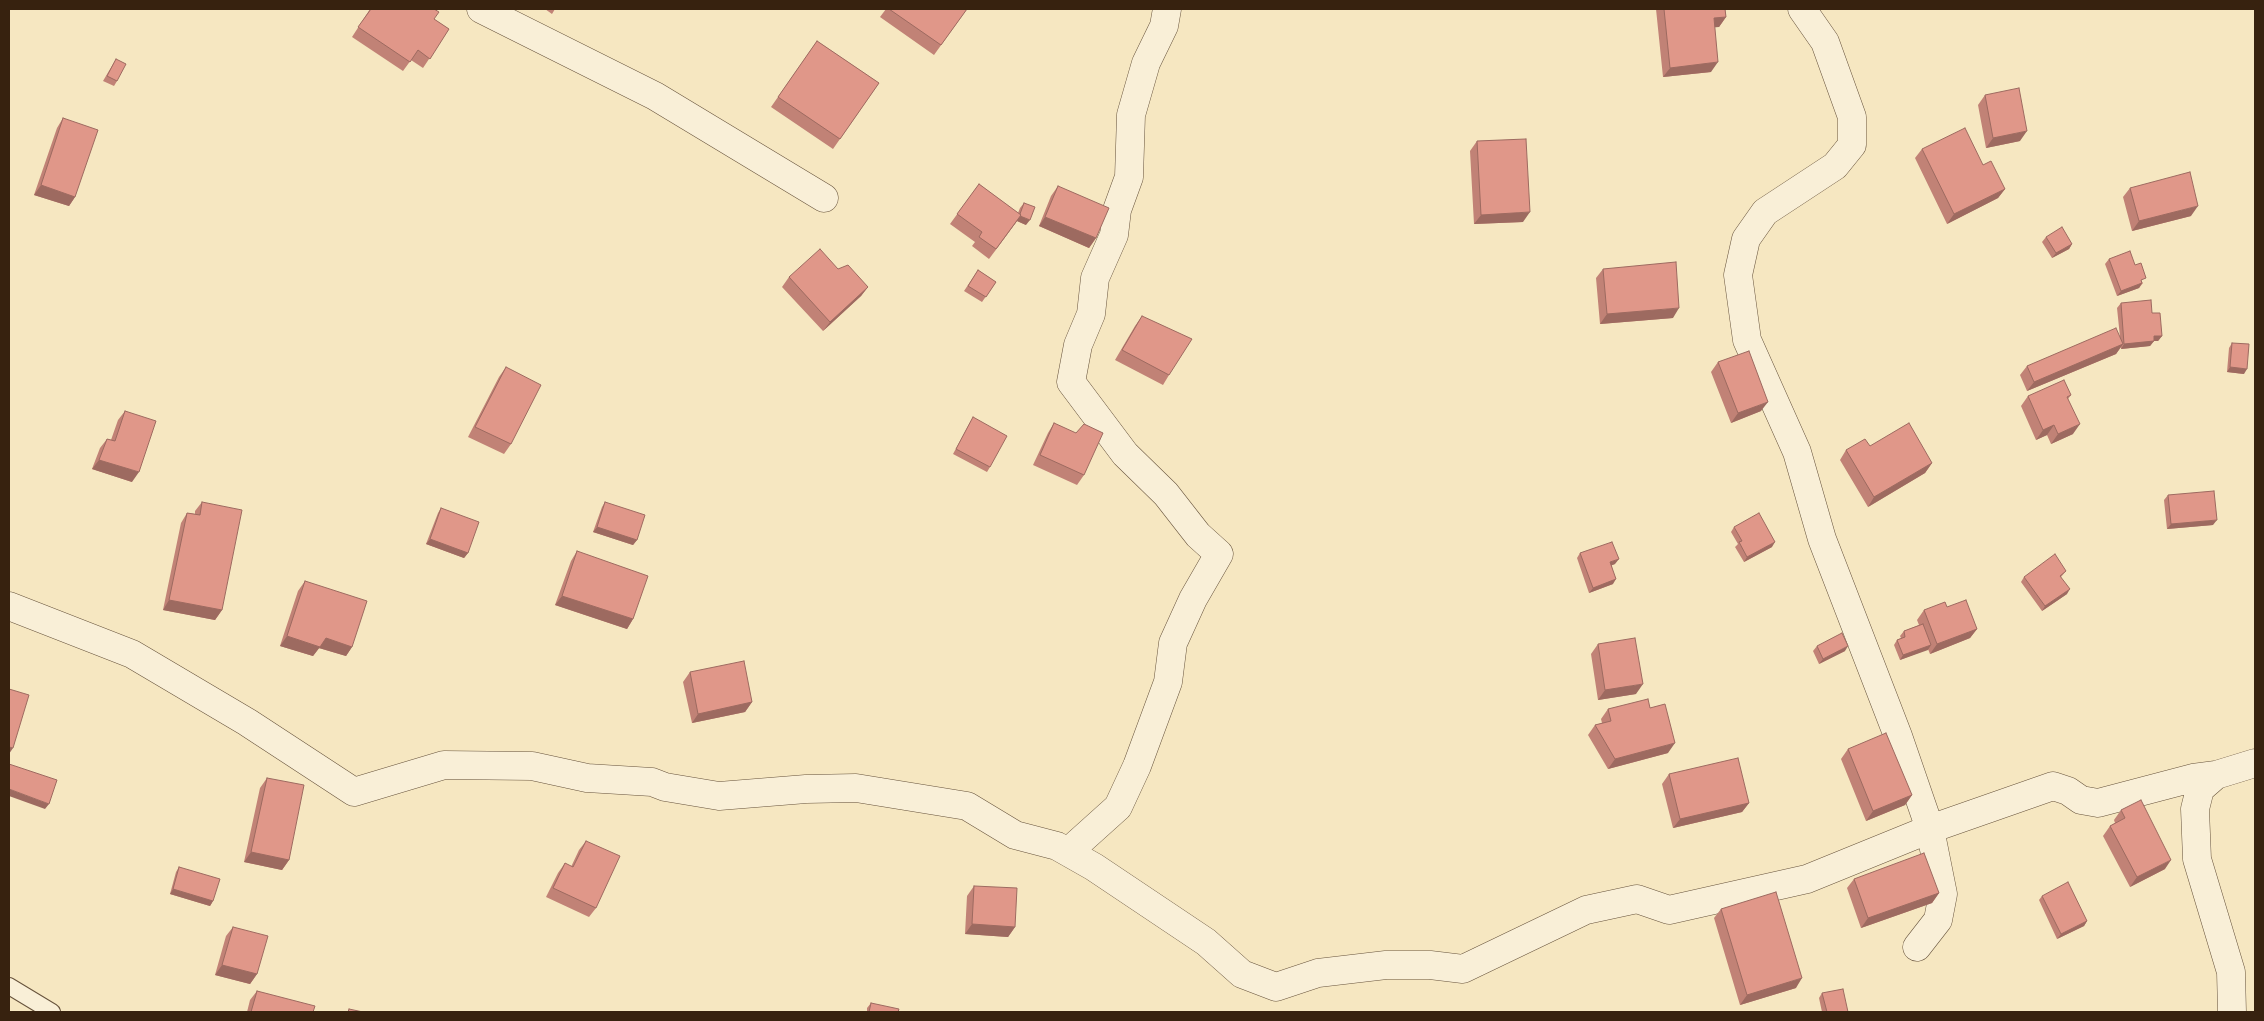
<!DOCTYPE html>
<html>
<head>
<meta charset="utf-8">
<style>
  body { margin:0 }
  #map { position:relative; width:2264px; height:1021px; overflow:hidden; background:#f6e7c1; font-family:"Libre Caslon Text",serif }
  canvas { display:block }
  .frame { position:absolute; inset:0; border:10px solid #37220f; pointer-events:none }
</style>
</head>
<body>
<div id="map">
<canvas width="2264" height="1021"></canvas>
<div class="frame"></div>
</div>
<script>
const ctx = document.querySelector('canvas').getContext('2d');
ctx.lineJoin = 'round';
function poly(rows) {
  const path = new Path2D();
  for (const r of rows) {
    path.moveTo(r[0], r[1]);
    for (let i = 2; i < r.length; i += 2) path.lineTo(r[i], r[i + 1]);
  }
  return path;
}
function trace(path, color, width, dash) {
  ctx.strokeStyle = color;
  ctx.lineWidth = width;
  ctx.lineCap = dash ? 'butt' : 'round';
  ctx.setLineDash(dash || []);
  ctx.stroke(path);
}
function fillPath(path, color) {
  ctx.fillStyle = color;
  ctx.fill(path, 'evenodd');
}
const service = poly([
  [9,986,52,1012]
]);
const minor = poly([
  [481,9,655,96,824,198],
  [1802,9,1825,42,1852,117,1852,145,1835,166,1765,212,1746,239,1738,275,1747,340,1797,452,1822,539,1898,736,1930,829,1943,894,1938,920,1917,947],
  [9,606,132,654,247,722,354,792,444,765,532,766,587,778,652,782,665,787,719,796,806,789,856,788,967,806,1015,835,1057,846,1094,867,1206,942,1242,974,1276,987,1318,973,1386,965,1430,965,1463,969,1586,910,1637,899,1669,910,1807,879,1930,829,2053,786,2068,791,2081,800,2098,803,2193,778,2216,775],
  [1068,852,1118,807,1137,766,1168,682,1173,643,1193,599,1219,554,1198,535,1166,494,1125,454,1071,382,1078,345,1091,314,1095,278,1114,235,1117,210,1129,177,1131,115,1146,63,1164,26,1167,9],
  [2232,1012,2231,972,2197,859,2195,809,2200,789,2216,775,2255,763]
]);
trace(service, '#67533c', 18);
trace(minor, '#67533c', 29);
trace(service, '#f9efd7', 16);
trace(minor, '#f9efd7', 28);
fillPath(poly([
  [370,9,434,19,449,29,423,68,411,60,403,71,352,37],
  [545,9,555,9,552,14],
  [886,9,967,9,934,55,880,17],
  [1656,9,1725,9,1726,17,1719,27,1714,27,1711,72,1663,77],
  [817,41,879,83,833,149,771,107],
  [116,59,117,81,114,86,103,81],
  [1985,95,2020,141,1986,148,1978,105],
  [63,118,75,197,69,206,34,195,57,128],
  [1477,141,1523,222,1474,224,1470,151],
  [1922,149,1983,165,2005,189,1998,198,1947,224,1915,158],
  [979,184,1018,213,1020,208,1024,203,1026,225,1017,221,989,259,972,246,975,242,950,224],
  [1058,186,1096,238,1089,248,1039,226,1051,196],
  [2130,188,2191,216,2132,231,2123,197],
  [2046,237,2072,244,2069,249,2052,258,2042,242],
  [2109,259,2143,283,2139,288,2117,296,2105,264],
  [838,269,868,287,861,296,823,331,782,287,789,277],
  [1603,269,1673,318,1600,324,1596,278],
  [978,270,996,282,982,302,964,291],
  [2121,303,2152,313,2162,336,2158,341,2154,341,2150,346,2121,349,2121,347,2116,354,2027,391,2020,375,2027,366,2120,337,2117,308],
  [1142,316,1169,375,1163,385,1115,360,1135,326],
  [2232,343,2244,374,2227,372,2229,348],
  [1718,362,1761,411,1731,423,1711,372],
  [506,367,511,444,504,454,468,437,499,377],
  [2071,395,2068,399,2073,434,2051,444,2047,435,2036,440,2021,406,2028,396],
  [125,411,132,482,92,469,100,448,107,439,111,440,118,420],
  [973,417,990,467,987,472,953,454],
  [1054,423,1084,475,1077,485,1033,465,1048,433],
  [1870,446,1932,463,1925,473,1868,507,1840,460,1846,450],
  [2168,495,2213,525,2167,529,2164,500],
  [202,502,222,610,215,620,163,610,181,523,187,513,195,514,195,511],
  [605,502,637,540,633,545,593,532,602,507],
  [441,508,468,553,464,558,426,544,438,513],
  [1734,527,1772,547,1744,562,1735,547,1738,544,1731,532],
  [577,551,633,619,627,629,555,605,571,561],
  [1580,553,1615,564,1612,565,1613,584,1589,593,1577,558],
  [2066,571,2061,577,2067,594,2042,611,2021,582,2024,577],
  [305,581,352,647,346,656,319,648,313,656,280,646,298,591],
  [1947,607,1977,629,1970,638,1930,654,1928,649,1900,660,1894,645,1897,640,1901,638,1900,636,1904,631,1919,625,1917,620,1924,610],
  [1598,644,1636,694,1598,700,1591,654],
  [1817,646,1845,651,1819,664,1813,651],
  [690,672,752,702,745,712,692,723,683,682],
  [1650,708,1668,753,1608,769,1588,735,1595,725,1602,723,1601,719,1608,709],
  [1848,749,1912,795,1905,805,1866,821,1841,759],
  [1669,774,1749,803,1742,812,1673,828,1662,784],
  [267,778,289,860,282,870,244,862,260,788],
  [2121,810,2165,869,2130,887,2103,836,2110,826,2115,823,2114,820],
  [586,841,596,908,589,917,546,897,558,873,565,863,571,867,579,850],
  [179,867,213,901,210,906,170,894,176,872],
  [1854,879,1939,893,1932,903,1861,928,1847,888],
  [974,886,1015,927,1008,937,965,934,967,896],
  [2042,896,2087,921,2084,926,2057,939,2039,900],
  [1721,909,1796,988,1740,1005,1714,918],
  [233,927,257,974,250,984,215,975,226,936],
  [257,991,313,1012,247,1012,250,1000],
  [1822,993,1848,1012,1822,1012,1819,998],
  [871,1003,898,1012,867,1012,867,1008]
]), '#c18276');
fillPath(poly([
  [1726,17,1719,27,1707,28,1714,18],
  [1718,62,1711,72,1663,77,1670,68],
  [2027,131,2020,141,1986,148,1993,138],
  [41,185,75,197,69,206,34,195],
  [2005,189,1998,198,1947,224,1954,214],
  [2198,206,2191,216,2132,231,2139,221],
  [1530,212,1523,222,1474,224,1481,215],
  [1020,216,1030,220,1026,225,1017,221,989,259],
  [1045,217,1096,238,1089,248,1039,226],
  [2072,244,2069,249,2052,258,2056,253],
  [2142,283,2139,288,2117,296,2121,291],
  [868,287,861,296,823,331,830,322],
  [1679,308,1673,318,1600,324,1607,314],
  [2154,336,2162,336,2158,341,2154,341,2150,346,2121,349,2124,344],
  [2123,344,2116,354,2027,391,2034,382],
  [2230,367,2247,369,2244,374,2227,372],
  [1768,402,1761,411,1731,423,1738,413],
  [2080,424,2073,434,2051,444,2058,434],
  [2054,425,2047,435,2036,440,2043,430],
  [99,460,139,472,132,482,92,469],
  [1932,463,1925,473,1868,507,1874,497],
  [2217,520,2213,525,2167,529,2171,524],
  [597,527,637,540,633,545,593,532],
  [430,539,468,553,464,558,426,544],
  [1775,542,1772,547,1744,562,1747,557],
  [1619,559,1615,564,1607,567,1610,562],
  [1616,579,1613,584,1589,593,1593,588],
  [2070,589,2067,594,2042,611,2045,606],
  [562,596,633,619,627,629,555,605],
  [169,600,222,610,215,620,163,610],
  [1977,629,1970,638,1930,654,1937,644],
  [287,636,320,647,313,656,280,646],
  [326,638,352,647,346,656,319,648],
  [1931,645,1928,650,1900,660,1903,655],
  [1848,646,1845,651,1819,664,1823,659],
  [1643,684,1636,694,1598,700,1605,690],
  [752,702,745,712,692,723,698,714],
  [1675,743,1668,753,1608,769,1615,759],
  [9,747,13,748,9,754],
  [9,789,49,804,45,809,9,796],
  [1912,795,1905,805,1866,821,1873,811],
  [1749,803,1742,812,1673,828,1680,819],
  [251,852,289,860,282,870,244,862],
  [2171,860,2165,869,2130,887,2137,877],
  [173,889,213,901,210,906,170,894],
  [1939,893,1932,903,1861,928,1868,918],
  [2087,921,2084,926,2057,939,2061,934],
  [972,924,1015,927,1008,937,965,934],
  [222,965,257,974,250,984,215,975],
  [1802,978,1796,988,1740,1005,1747,995]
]), '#9d6a60');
const building = poly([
  [371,9,434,9,439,12,434,19,449,29,430,59,418,50,410,62,358,27,371,9],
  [889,9,967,9,941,45,889,9],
  [1664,9,1725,9,1726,17,1714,18,1718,62,1670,68,1664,9],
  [817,41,879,83,840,139,778,97,817,41],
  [116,59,126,64,117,81,107,76,116,59],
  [2019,88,2027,131,1993,138,1985,95,2019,88],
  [63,118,98,130,75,197,41,185,63,118],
  [1965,128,1983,165,1991,161,2005,189,1954,214,1922,149,1965,128],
  [1526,139,1530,212,1481,215,1477,141,1526,139],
  [2190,172,2198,206,2139,221,2130,188,2190,172],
  [979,184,1021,215,996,249,979,237,982,232,957,214,979,184],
  [1058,186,1109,208,1096,238,1045,217,1058,186],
  [1024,203,1035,207,1030,220,1020,216,1021,215,1020,214,1024,203],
  [2062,227,2072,244,2056,253,2046,237,2062,227],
  [820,249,838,269,848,265,868,287,830,322,789,277,820,249],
  [2130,251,2135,265,2141,263,2146,278,2141,280,2142,283,2121,291,2109,259,2130,251],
  [1676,262,1679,308,1607,314,1603,269,1676,262],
  [978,270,996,282,986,297,968,286,978,270],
  [2151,300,2152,313,2160,313,2162,336,2154,336,2154,341,2124,344,2121,303,2151,300],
  [1142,316,1192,339,1169,375,1122,350,1142,316],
  [2116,328,2123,344,2034,382,2027,366,2116,328],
  [2232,343,2249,344,2247,369,2230,367,2232,343],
  [1749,351,1768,402,1738,413,1718,362,1749,351],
  [506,367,541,385,511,444,475,427,506,367],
  [2064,380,2071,395,2067,397,2080,424,2058,434,2054,425,2043,430,2028,396,2064,380],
  [125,411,156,421,139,472,99,460,107,439,115,441,125,411],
  [973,417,1007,436,990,467,956,449,973,417],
  [1054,423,1076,433,1084,424,1103,433,1084,475,1040,455,1054,423],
  [1909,423,1932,463,1874,497,1846,450,1865,439,1870,446,1909,423],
  [2214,491,2217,520,2171,524,2168,495,2214,491],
  [202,502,242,510,222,610,169,600,187,513,200,515,202,502],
  [605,502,645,515,637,540,597,527,605,502],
  [441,508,479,522,468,553,430,539,441,508],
  [1759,513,1775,542,1747,557,1739,542,1742,541,1734,527,1759,513],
  [1612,542,1619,559,1610,562,1616,579,1593,588,1580,553,1612,542],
  [577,551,648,576,633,619,562,596,577,551],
  [2055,554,2066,571,2060,576,2070,589,2045,606,2024,577,2055,554],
  [305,581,367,601,352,647,326,638,320,647,287,636,305,581],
  [1966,600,1977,629,1937,644,1924,610,1945,602,1947,607,1966,600],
  [1923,624,1931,645,1903,655,1897,640,1905,637,1904,631,1923,624],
  [1842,633,1848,646,1823,659,1817,646,1842,633],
  [1635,638,1643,684,1605,690,1598,644,1635,638],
  [744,661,752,702,698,714,690,672,744,661],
  [9,689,29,695,13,748,9,747,9,689],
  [1648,699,1650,708,1665,704,1675,743,1615,759,1595,725,1611,721,1608,709,1648,699],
  [1886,733,1912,795,1873,811,1848,749,1886,733],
  [1738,758,1749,803,1680,819,1669,774,1738,758],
  [9,764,57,780,49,804,9,789,9,764],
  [267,778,304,785,289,860,251,852,267,778],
  [2141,800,2171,860,2137,877,2110,826,2125,818,2121,810,2141,800],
  [586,841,620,856,596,908,553,888,565,863,573,867,586,841],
  [1924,853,1939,893,1868,918,1854,879,1924,853],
  [179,867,220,879,213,901,173,889,179,867],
  [2068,882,2087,921,2061,934,2042,896,2068,882],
  [974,886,1017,888,1015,927,972,924,974,886],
  [1776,892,1802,978,1747,995,1721,909,1776,892],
  [233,927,268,936,257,974,222,965,233,927],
  [1843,989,1848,1012,1827,1012,1822,993,1843,989],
  [257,991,315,1006,313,1012,251,1012,257,991],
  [871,1003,899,1009,898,1012,869,1012,871,1003],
  [349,1009,363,1012,348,1012,349,1009]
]);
fillPath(building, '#e09789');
trace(building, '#9d6a60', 1);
</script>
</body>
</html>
